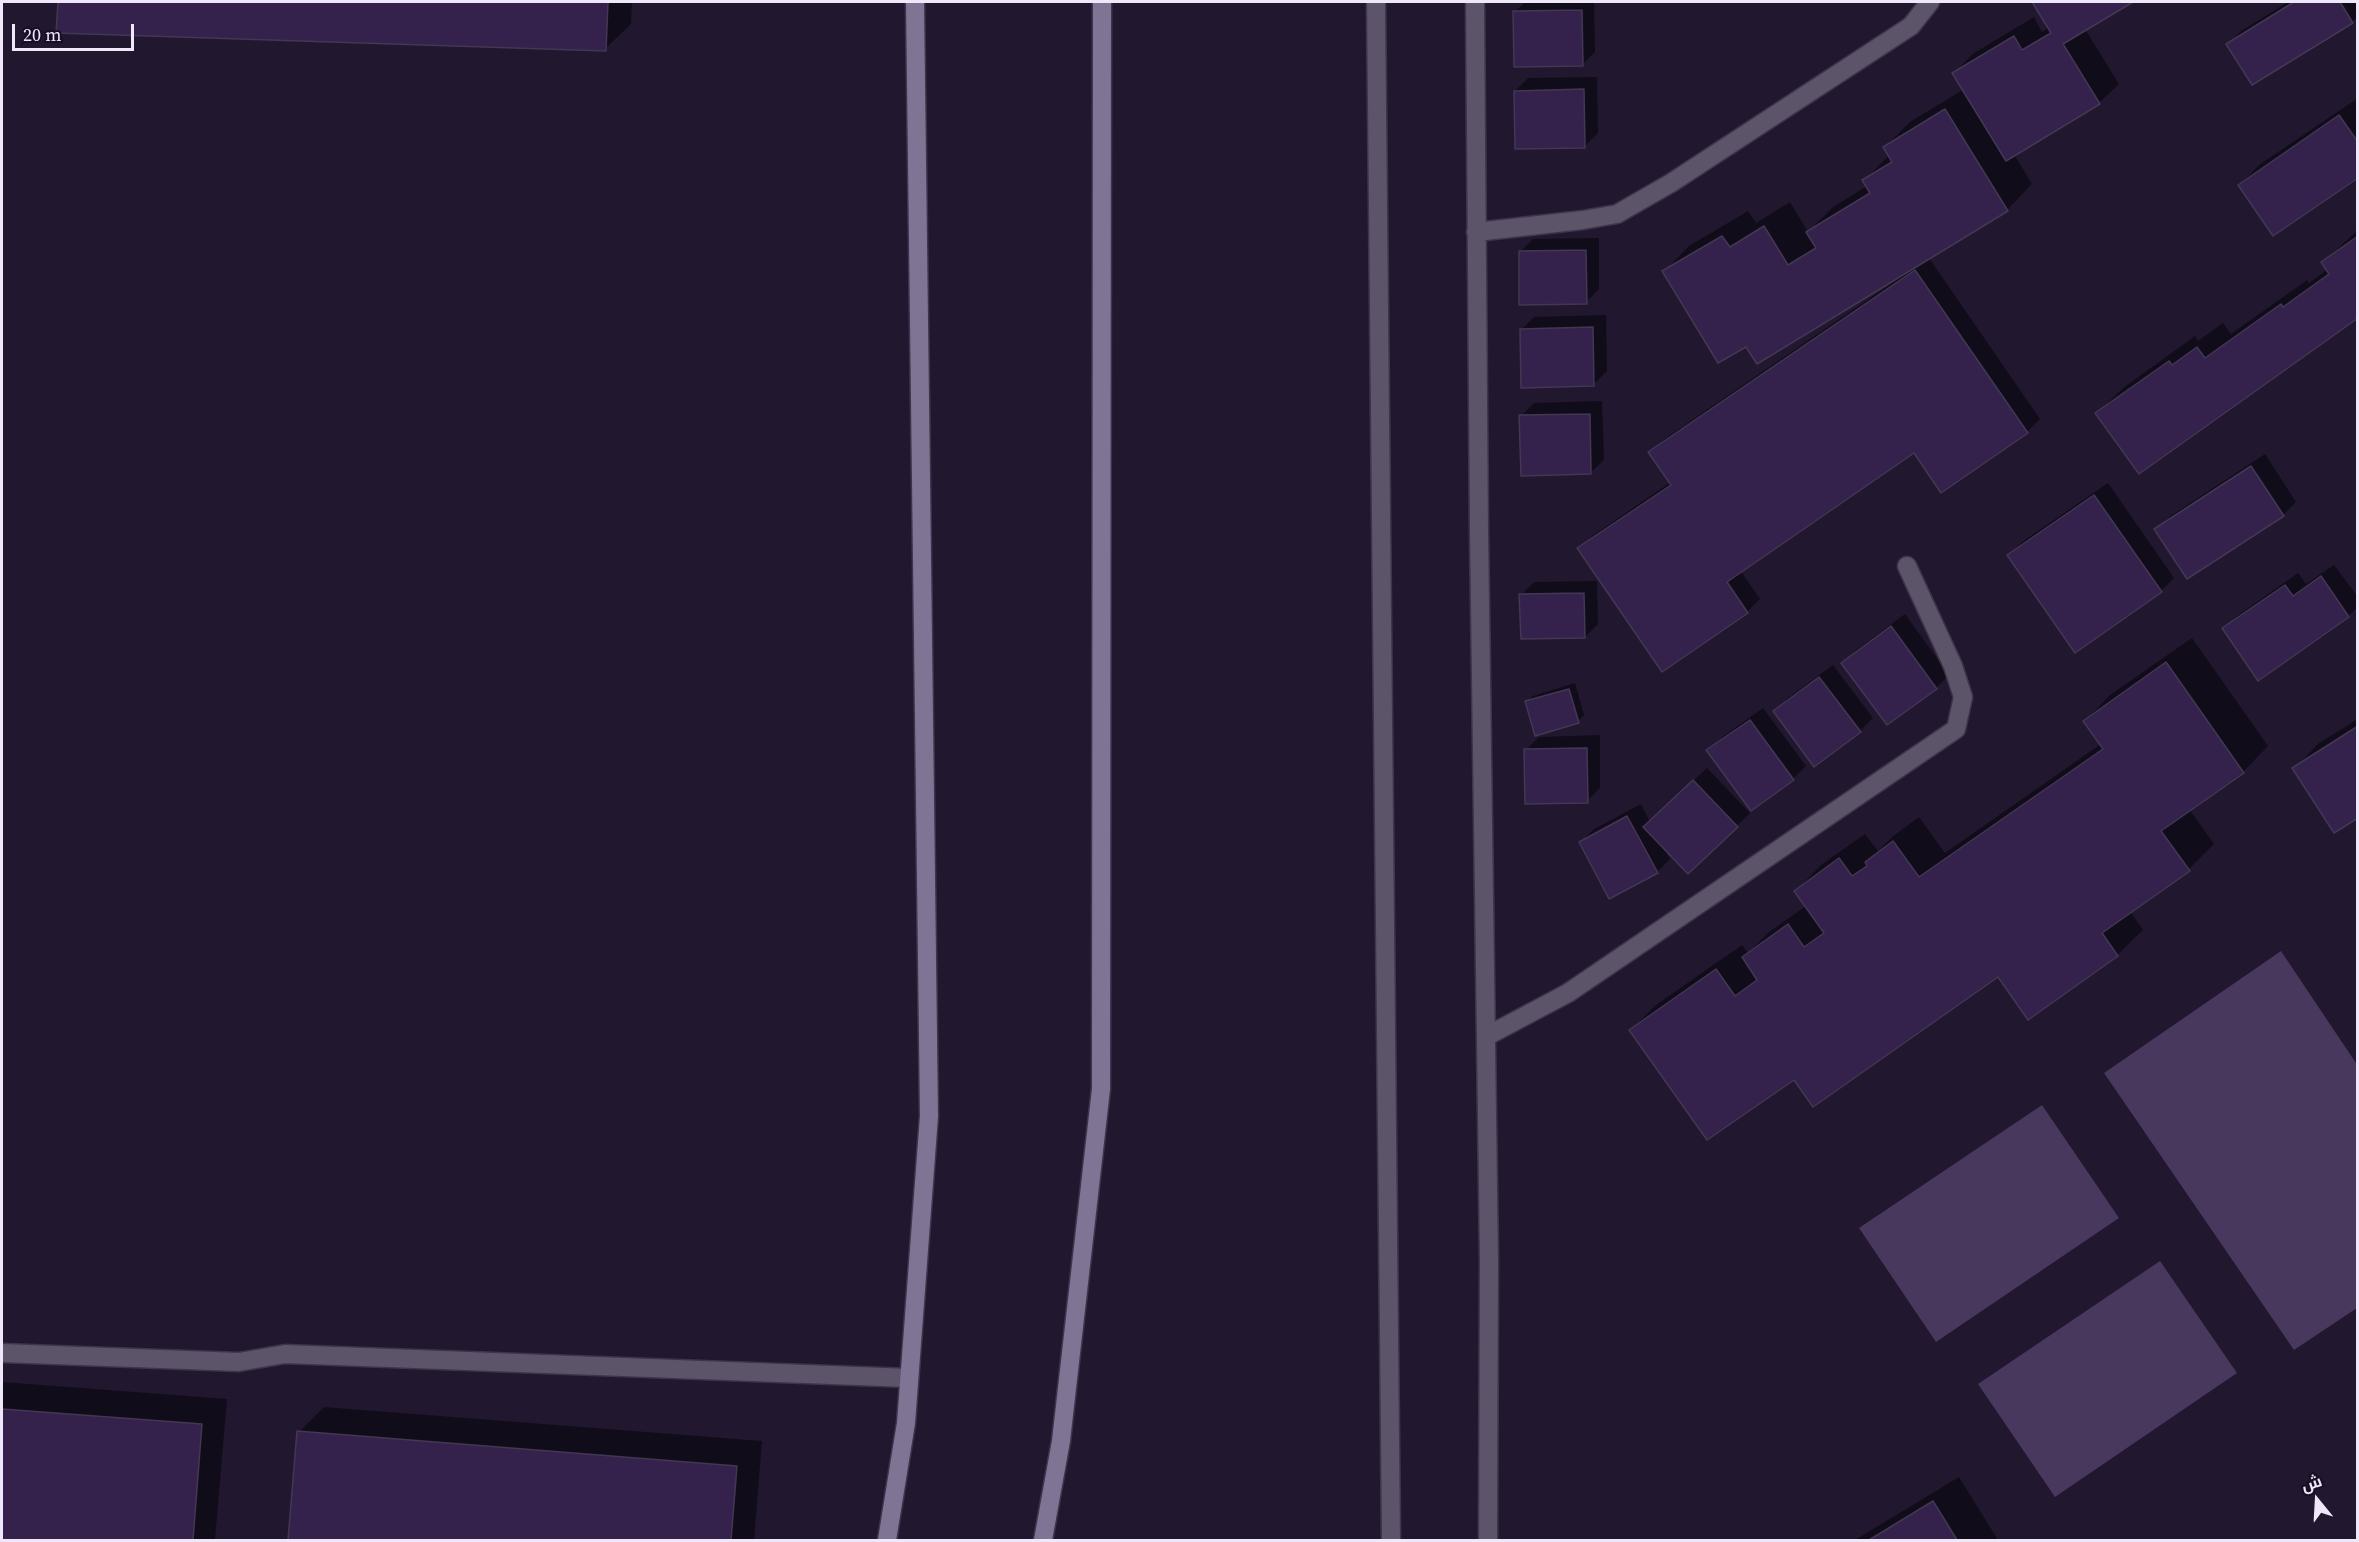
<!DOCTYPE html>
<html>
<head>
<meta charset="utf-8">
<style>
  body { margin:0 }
  #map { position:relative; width:2359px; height:1542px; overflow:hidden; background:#21172f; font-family:"Source Serif 4",Cairo,serif }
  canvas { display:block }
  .frame { position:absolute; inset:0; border:3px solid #eee8f9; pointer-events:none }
  .north { position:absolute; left:2287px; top:1470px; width:60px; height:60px; -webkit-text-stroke:4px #180e25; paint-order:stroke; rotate:342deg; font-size:16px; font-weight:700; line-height:24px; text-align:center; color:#eee8f9 }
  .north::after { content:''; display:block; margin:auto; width:21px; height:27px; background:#eee8f9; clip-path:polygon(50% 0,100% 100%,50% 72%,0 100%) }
  .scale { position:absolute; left:12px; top:24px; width:122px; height:27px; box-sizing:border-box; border:3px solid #eee8f9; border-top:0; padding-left:8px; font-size:18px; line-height:21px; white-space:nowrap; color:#eee8f9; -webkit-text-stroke:4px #180e25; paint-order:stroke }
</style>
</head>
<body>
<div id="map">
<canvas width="2359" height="1542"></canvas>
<div class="frame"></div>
<div class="north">ش</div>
<div class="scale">20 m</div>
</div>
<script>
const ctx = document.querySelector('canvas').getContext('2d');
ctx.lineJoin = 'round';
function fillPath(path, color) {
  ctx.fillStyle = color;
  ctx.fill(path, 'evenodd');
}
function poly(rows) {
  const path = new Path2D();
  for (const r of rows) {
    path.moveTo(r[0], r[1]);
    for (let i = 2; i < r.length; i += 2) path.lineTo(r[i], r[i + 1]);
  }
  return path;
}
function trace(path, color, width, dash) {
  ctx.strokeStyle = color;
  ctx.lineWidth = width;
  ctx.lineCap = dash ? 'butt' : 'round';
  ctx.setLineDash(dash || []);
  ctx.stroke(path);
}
fillPath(poly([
  [2281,951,2358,1066,2357,1308,2294,1350,2104,1073],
  [2042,1105,2119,1218,1936,1342,1859,1228],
  [2160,1261,2237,1373,2055,1497,1978,1384]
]), '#48385e');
fillPath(poly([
  [59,2,632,2,631,24,605,49,58,31],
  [1525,2,1594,2,1595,52,1582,65,1515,12],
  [2034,2,2131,2,2085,29,2119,84,2099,103,2014,154,2032,184,2007,210,1929,258,2040,419,2027,432,1914,451,1740,570,1760,599,1747,612,1579,549,1592,536,1671,482,1650,453,1663,440,1892,283,1891,280,1747,344,1664,272,1689,246,1748,211,1756,223,1790,202,1808,232,1833,207,1867,186,1864,181,1889,155,1885,147,1910,122,1964,89,1954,73,1974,53,2034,17,2042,32,2049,27],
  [2288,2,2358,2,2358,16,2352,22,2228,44,2241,31],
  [1597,77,1598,133,1585,146,1515,91,1528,78],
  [2358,98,2358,176,2240,185,2259,165],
  [2358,230,2358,316,2097,413,2123,388,2195,336,2198,341,2223,323,2231,334,2307,280,2309,283,2328,269,2323,262],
  [1599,238,1599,289,1586,302,1520,252,1533,239],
  [1606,315,1607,371,1594,384,1521,330,1534,317],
  [1602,401,1604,460,1590,473,1521,416,1534,403],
  [2265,454,2296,502,2283,515,2156,530,2169,517],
  [2108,483,2174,578,2161,591,2009,555,2022,542],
  [2334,565,2358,597,2358,607,2348,616,2258,679,2224,629,2237,616,2298,573,2306,584],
  [1597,581,1598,624,1585,637,1521,595,1534,582],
  [1905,614,1949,675,1936,688,1887,723,1843,663,1856,650],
  [2192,638,2268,746,2243,772,2189,809,2214,844,2189,869,2130,911,2143,930,2117,955,1998,975,1794,1078,1631,1030,1656,1005,1742,945,1748,953,1769,932,1806,906,1796,891,1821,865,1865,834,1878,851,1892,837,1919,817,1945,853,2101,744,2085,721,2110,695],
  [1833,665,1873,718,1860,731,1775,711,1788,698],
  [1575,683,1584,715,1578,722,1526,702,1533,696],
  [1763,708,1806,766,1793,779,1708,751,1721,738],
  [2358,719,2358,816,2294,769,2319,743],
  [1600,735,1600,788,1587,801,1526,750,1539,737],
  [1707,768,1750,813,1737,826,1665,849,1670,859,1657,872,1581,842,1594,829,1641,804,1650,822],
  [2,1382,227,1399,215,1540,2,1540],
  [324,1407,762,1441,754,1540,290,1540,299,1432],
  [1959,1477,1998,1540,1855,1540]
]), '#0007');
const building = poly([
  [58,2,608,2,606,51,56,33,58,2],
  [2032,2,2133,2,2063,44,2100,104,2006,161,1952,73,2014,36,2022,50,2051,33,2032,2],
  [2294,2,2340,2,2353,23,2252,85,2226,44,2294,2],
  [1582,10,1583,66,1514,67,1513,11,1582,10],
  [1584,89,1585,148,1515,149,1514,91,1584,89],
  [1945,109,2008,211,1757,364,1746,347,1718,363,1662,271,1722,236,1730,247,1764,226,1788,265,1816,248,1806,232,1870,193,1862,180,1892,162,1883,147,1945,109],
  [2339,115,2358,142,2358,178,2273,236,2238,185,2339,115],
  [2358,236,2358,318,2139,474,2095,413,2169,361,2172,365,2197,347,2205,358,2281,304,2283,307,2329,274,2321,262,2358,236],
  [1586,250,1587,304,1519,305,1519,251,1586,250],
  [1915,270,2028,433,1941,493,1914,453,1727,582,1748,613,1662,672,1577,548,1671,485,1648,452,1915,270],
  [1593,327,1594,386,1521,388,1520,329,1593,327],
  [1590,414,1591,474,1521,476,1519,415,1590,414],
  [2251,466,2284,516,2187,579,2154,529,2251,466],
  [2094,495,2162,592,2075,653,2007,555,2094,495],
  [2321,576,2349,617,2258,681,2222,628,2285,585,2293,596,2321,576],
  [1584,593,1585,638,1521,639,1519,594,1584,593],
  [1891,626,1937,689,1887,725,1841,663,1891,626],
  [2166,662,2244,773,2161,831,2190,871,2102,933,2118,956,2028,1020,1998,977,1813,1107,1794,1080,1707,1140,1629,1030,1716,969,1735,996,1757,980,1742,957,1788,924,1804,947,1824,933,1794,891,1839,858,1852,876,1867,866,1865,862,1893,841,1919,877,2103,749,2083,721,2166,662],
  [1819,677,1861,732,1814,767,1773,711,1819,677],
  [1569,689,1579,723,1535,736,1525,701,1569,689],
  [1750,720,1794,780,1751,811,1706,750,1750,720],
  [2358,726,2358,818,2334,833,2292,768,2358,726],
  [1587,748,1588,803,1525,804,1524,749,1587,748],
  [1693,780,1738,827,1688,874,1643,827,1693,780],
  [1627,816,1658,873,1609,899,1579,842,1627,816],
  [2,1409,202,1424,193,1540,2,1540,2,1409],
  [297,1431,737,1466,731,1540,288,1540,297,1431],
  [1933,1501,1957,1540,1869,1540,1933,1501]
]);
fillPath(building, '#34214c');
trace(building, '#433853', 1.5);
const lane = poly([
  [1475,2,1479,531,1489,1260,1488,1540],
  [1476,232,1583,220,1617,214,1671,183,1911,26,1930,2],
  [1487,1036,1568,993,1956,729,1963,697,1953,666,1907,566]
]);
const street = poly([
  [1376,2,1391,1540],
  [2,1353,239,1362,285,1354,909,1378]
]);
const secondary = poly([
  [887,1540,906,1423,929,1116,915,2],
  [1043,1540,1061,1441,1101,1089,1102,2]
]);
trace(lane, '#3e344b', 21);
trace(street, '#3e344b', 21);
trace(secondary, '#3e344b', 21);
trace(lane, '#5c5469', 18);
trace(street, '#5c5469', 18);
trace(secondary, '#807495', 18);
</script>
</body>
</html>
